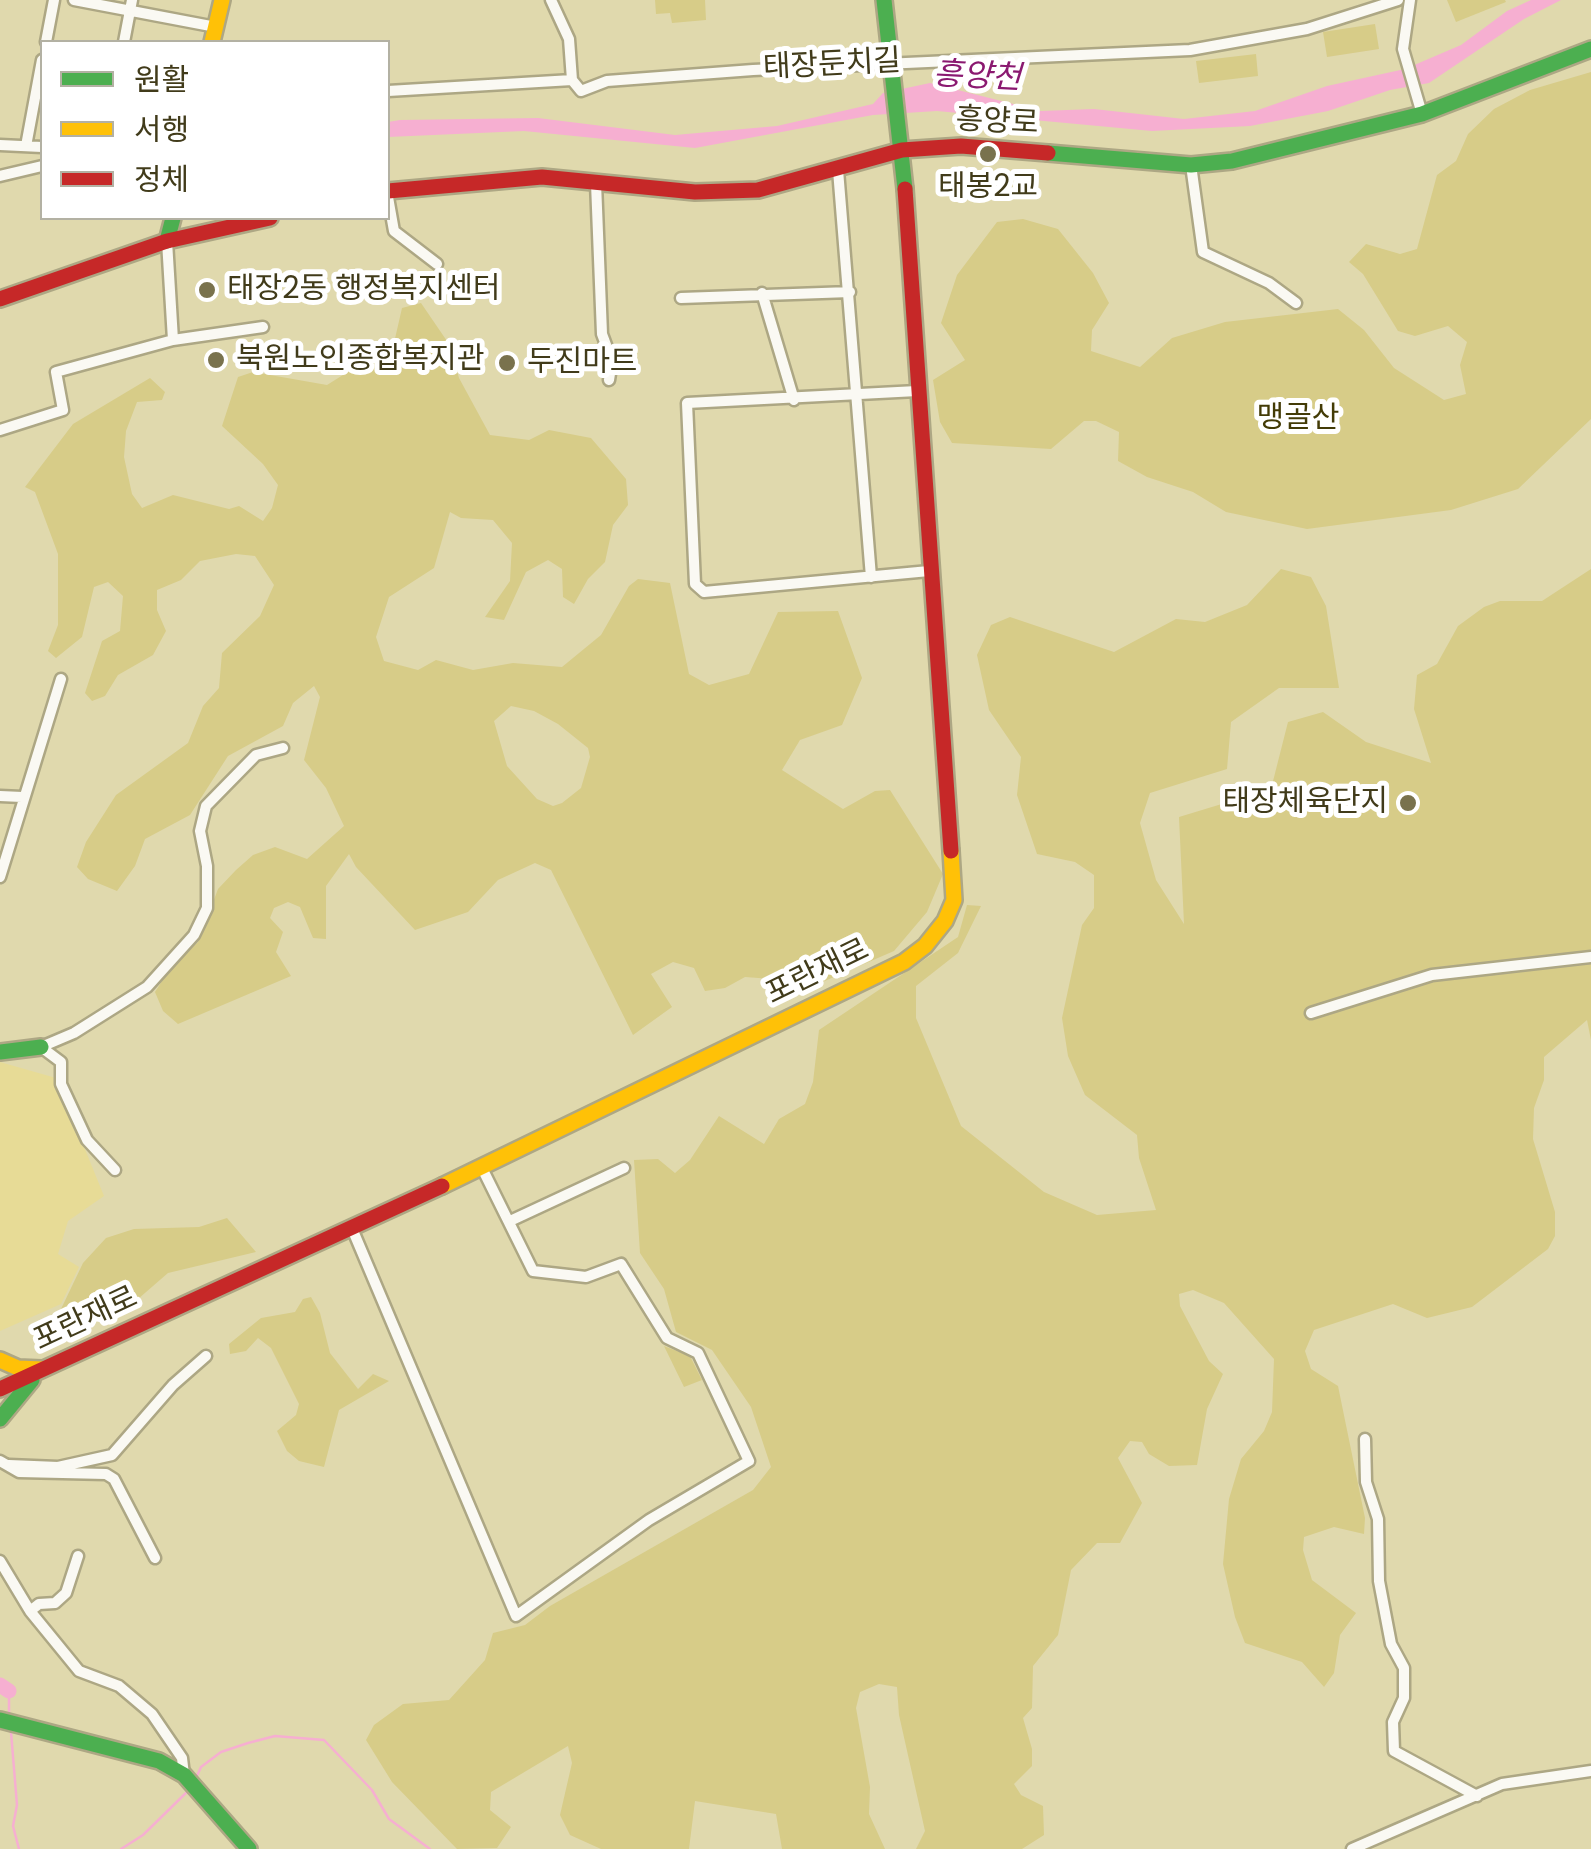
<!DOCTYPE html>
<html>
<head>
<meta charset="utf-8">
<style>
  body { margin:0 }
  #map { position:relative; width:1591px; height:1849px; overflow:hidden; background:#e0d9ad; font-family:Poppins,"Noto Sans KR",sans-serif }
  canvas { display:block }
  .legend { position:absolute; left:40px; top:40px; width:350px; height:180px; box-sizing:border-box; background:#fff; border:2px solid #b3b1a3; margin:0; padding:12px 18px; list-style:none; font-size:30px; color:#413b1a }
  .legend li { display:flex; align-items:center; gap:20px; height:50px }
  .legend b { width:50px; border:2px solid #b3b1a3 }
</style>
</head>
<body>
<div id="map">
<canvas width="1591" height="1849"></canvas>
<ul class="legend">
<li><b style="height:12px;background:#4caf50"></b>원활</li>
<li><b style="height:12px;background:#ffc107"></b>서행</li>
<li><b style="height:12px;background:#c62828"></b>정체</li>
</ul>
</div>
<script>
const ctx = document.querySelector('canvas').getContext('2d');
ctx.lineJoin = 'round';
function fillPath(path, color) {
  ctx.fillStyle = color;
  ctx.fill(path, 'evenodd');
}
function poly(rows) {
  const path = new Path2D();
  for (const r of rows) {
    path.moveTo(r[0], r[1]);
    for (let i = 2; i < r.length; i += 2) path.lineTo(r[i], r[i + 1]);
  }
  return path;
}
function trace(path, color, width, dash) {
  ctx.strokeStyle = color;
  ctx.lineWidth = width;
  ctx.lineCap = dash ? 'butt' : 'round';
  ctx.setLineDash(dash || []);
  ctx.stroke(path);
}
function drawText(font, color, halo, rows, align = 'center') {
  ctx.font = font + ' Poppins,"Noto Sans KR",sans-serif';
  ctx.lineWidth = 10;
  ctx.setLineDash([]);
  ctx.textBaseline = 'middle';
  ctx.strokeStyle = halo;
  ctx.fillStyle = color;
  for (const [text, x, y, turn = 0] of rows) {
    ctx.save();
    ctx.translate(x, y);
    ctx.rotate((+turn || 0) * Math.PI / 180);
    ctx.textAlign = isNaN(turn) ? turn : align;
    if (halo) ctx.strokeText(text, 0, 0);
    ctx.fillText(text, 0, 0);
    ctx.restore();
  }
}
fillPath(poly([
  [0,1062,56,1078,104,1196,68,1221,58,1254,79,1267,61,1304,0,1331]
]), '#e7db96');
fillPath(poly([
  [655,0,705,0,706,20,672,23,670,13,656,14],
  [1447,0,1505,0,1506,2,1456,22],
  [1375,24,1379,49,1327,57,1323,32],
  [1256,54,1258,76,1199,83,1196,61],
  [1591,72,1591,419,1518,489,1451,510,1307,529,1226,512,1193,492,1147,477,1118,461,1119,432,1096,421,1084,421,1051,449,952,443,940,422,933,380,965,360,941,323,957,275,997,222,1023,219,1058,229,1093,273,1109,303,1092,330,1091,351,1140,367,1172,338,1225,322,1338,309,1364,330,1394,368,1444,400,1466,394,1460,365,1467,342,1448,326,1415,336,1398,331,1363,274,1349,262,1366,244,1400,254,1417,249,1437,175,1456,161,1468,134,1494,109,1530,90],
  [421,303,449,344,459,378,490,435,529,440,549,430,591,438,626,479,628,505,613,525,605,562,588,579,574,604,563,597,562,569,548,560,526,572,504,620,485,617,510,581,512,543,493,520,461,518,450,512,434,568,389,597,376,637,384,661,418,670,436,660,473,670,513,663,562,667,601,635,629,586,638,579,670,583,689,674,709,685,749,674,778,612,838,611,862,678,842,725,800,740,782,770,843,809,875,791,890,790,943,874,927,912,894,951,797,993,772,979,745,977,725,988,705,991,694,968,673,962,651,974,672,1007,633,1035,551,870,535,863,498,880,468,912,415,930,356,867,349,854,326,886,326,939,313,938,300,907,288,902,274,908,270,918,283,932,276,952,291,976,178,1024,163,1011,155,992,169,970,198,942,218,889,236,870,253,855,275,847,307,859,344,826,326,788,304,760,320,697,314,686,293,703,283,726,228,756,190,815,145,839,135,866,117,891,88,879,77,867,86,842,116,795,188,743,203,706,219,688,222,653,260,616,274,585,255,556,236,554,200,561,181,580,157,590,157,610,166,631,153,655,118,675,105,696,92,701,85,693,102,641,120,631,123,596,108,582,94,587,82,637,56,658,48,651,58,625,58,554,35,492,25,487,73,424,150,378,165,392,162,400,137,402,126,431,124,457,132,494,142,508,173,495,229,509,239,506,263,521,272,508,278,485,263,464,222,426,238,377,253,372,327,385,394,343,402,308],
  [511,706,534,711,558,724,588,748,590,757,581,788,562,803,553,806,537,799,507,766,494,721],
  [1281,569,1311,577,1326,606,1339,688,1279,688,1231,722,1227,769,1150,793,1140,823,1156,880,1184,924,1179,817,1271,789,1288,722,1323,712,1366,742,1431,763,1414,709,1417,675,1437,664,1458,626,1484,607,1500,601,1542,601,1591,569,1591,1040,1587,1020,1544,1057,1544,1080,1534,1108,1533,1139,1555,1212,1555,1236,1548,1249,1472,1307,1427,1318,1393,1304,1314,1330,1305,1351,1311,1369,1338,1386,1365,1518,1364,1534,1334,1527,1304,1537,1303,1550,1312,1580,1356,1613,1340,1635,1334,1673,1324,1687,1302,1662,1245,1643,1235,1617,1223,1564,1229,1499,1241,1459,1264,1431,1272,1412,1274,1359,1224,1303,1193,1290,1179,1294,1180,1306,1209,1361,1223,1374,1207,1409,1197,1465,1169,1466,1149,1454,1142,1442,1130,1441,1118,1458,1142,1503,1120,1543,1097,1543,1071,1570,1058,1635,1033,1666,1032,1708,1023,1718,1032,1749,1032,1766,1014,1784,1021,1795,1043,1806,1044,1835,1022,1849,916,1849,925,1831,899,1715,897,1687,879,1684,860,1692,856,1708,870,1787,869,1814,885,1849,782,1849,776,1814,695,1801,689,1849,601,1849,570,1835,560,1815,572,1763,568,1746,491,1792,490,1810,511,1827,497,1848,457,1849,392,1782,366,1740,374,1725,403,1704,449,1700,485,1660,493,1633,525,1625,550,1606,753,1490,771,1467,751,1407,712,1350,676,1332,664,1289,640,1253,634,1160,658,1159,675,1173,690,1160,719,1116,764,1144,779,1119,805,1104,813,1082,819,1030,958,937,967,905,981,906,958,953,916,986,916,1018,961,1126,1044,1192,1097,1215,1156,1210,1139,1158,1137,1135,1085,1095,1068,1056,1062,1018,1082,925,1094,908,1094,875,1075,862,1037,854,1017,795,1021,757,989,710,977,655,991,625,1010,617,1114,652,1176,619,1205,622,1247,605],
  [227,1218,256,1252,168,1273,138,1299,98,1313,86,1325,67,1327,61,1309,83,1263,106,1238,134,1229,199,1227],
  [311,1297,320,1313,330,1353,358,1389,373,1374,389,1381,339,1410,324,1467,299,1461,287,1451,277,1431,296,1415,299,1404,271,1348,258,1338,246,1351,230,1354,229,1344,261,1318,295,1312,303,1299],
  [664,1346,690,1356,702,1380,684,1387]
]), '#d7cc88');
fillPath(poly([
  [1531,0,1561,0,1524,19,1429,83,1390,90,1328,111,1250,126,1152,131,937,111,873,115,695,148,524,131,388,137,388,122,400,120,538,118,675,135,777,126,873,104,883,93,930,83,1041,111,1094,109,1184,119,1255,111,1327,86,1405,69,1461,45,1507,11]
]), '#f6afd1');
trace(poly([
  [9,1691,9,1714],
  [11,1732,17,1805,13,1826,19,1849],
  [196,1778,201,1767,221,1752,248,1743,275,1736,324,1740,372,1790,389,1819,430,1849],
  [121,1849,143,1835,190,1789]
]), '#f6afd1', 2.5);
trace(poly([
  [0,1685,9,1691]
]), '#f6afd1', 15);
const street = poly([
  [74,0,216,27],
  [551,0,569,39,572,80],
  [1410,0,1403,49,1422,114],
  [46,42,54,0],
  [124,42,132,0],
  [572,80,581,91,607,81,753,70,1190,50,1307,29,1398,0],
  [388,91,572,80],
  [0,145,42,147],
  [26,146,42,60],
  [1191,165,1203,252,1269,283,1296,303],
  [838,170,871,577],
  [0,176,42,166],
  [596,183,602,334,612,361,609,380],
  [388,197,394,231,437,264],
  [762,293,794,400],
  [681,298,850,292],
  [173,340,263,327],
  [917,391,687,403,695,584,704,592,929,571],
  [0,430,63,410,56,372,173,340,167,241],
  [0,796,22,797],
  [0,877,61,679],
  [1311,1013,1432,975,1591,957],
  [41,1047,74,1033,147,987,194,935,207,908,207,866,200,831,206,806,256,755,283,748],
  [41,1047,61,1062,61,1084,87,1140,115,1170],
  [510,1221,624,1168],
  [351,1226,516,1616,649,1520,749,1461,698,1353,667,1338,621,1264,586,1277,533,1271,482,1168],
  [1365,1439,1366,1482,1378,1519,1379,1581,1391,1644,1404,1668,1404,1698,1393,1722,1394,1751,1477,1796],
  [0,1461,19,1472,106,1474,114,1479,155,1558],
  [9,1465,58,1467,112,1455,173,1385,206,1356],
  [0,1561,30,1611,79,1671,119,1686,152,1714,182,1758,184,1775],
  [30,1611,39,1604,55,1603,66,1593,78,1556],
  [1352,1849,1502,1784,1591,1771]
]);
const fast = poly([
  [884,0,905,189],
  [1048,153,1191,165,1232,161,1422,114,1591,49],
  [167,241,173,218],
  [0,1052,41,1047],
  [0,1419,32,1380],
  [0,1720,159,1761,184,1775,249,1849]
]);
const slow = poly([
  [212,42,222,0],
  [442,1186,904,962,925,946,945,921,954,900,951,851],
  [0,1360,18,1368,42,1369]
]);
const jam = poly([
  [905,189,951,851],
  [388,191,542,177,695,192,758,190,902,150,961,146,1048,153],
  [0,299,167,241,270,218],
  [0,1389,442,1186]
]);
trace(street, '#ada784', 15);
trace(fast, '#ada784', 20);
trace(slow, '#ada784', 20);
trace(jam, '#ada784', 20);
trace(street, '#faf9f3', 10);
trace(fast, '#4caf50', 15);
trace(slow, '#ffc107', 15);
trace(jam, '#c62828', 15);
for (const [x, y, r, color] of [
  [988,154,10,"#79724d"],
  [207,290,10,"#79724d"],
  [216,360,10,"#79724d"],
  [507,363,10,"#79724d"],
  [1408,803,10,"#79724d"]
]) {
  const dot = new Path2D();
  dot.arc(x, y, r, 0, 2 * Math.PI);
  ctx.fillStyle = color;
  ctx.fill(dot);
  trace(dot, '#fff', 4);
}
drawText('30px', '#413b1a', '#fff', [
  ["태장둔치길",832,66,-3],
  ["흥양로",997,123,3],
  ["포란재로",818,973,-26],
  ["포란재로",86,1320,-25]
]);
drawText('30px', '#413b1a', '#fff', [
  ["태봉2교",988,188,"center"],
  ["태장2동 행정복지센터",227,290],
  ["북원노인종합복지관",236,360],
  ["두진마트",527,363],
  ["태장체육단지",1388,803,"right"]
], 'left');
drawText('30px', '#433b06', '#fff', [
  ["맹골산",1298,419]
]);
drawText('italic 32px', '#8a1970', '#fff', [
  ["흥양천",977,78,3]
]);
</script>
</body>
</html>
